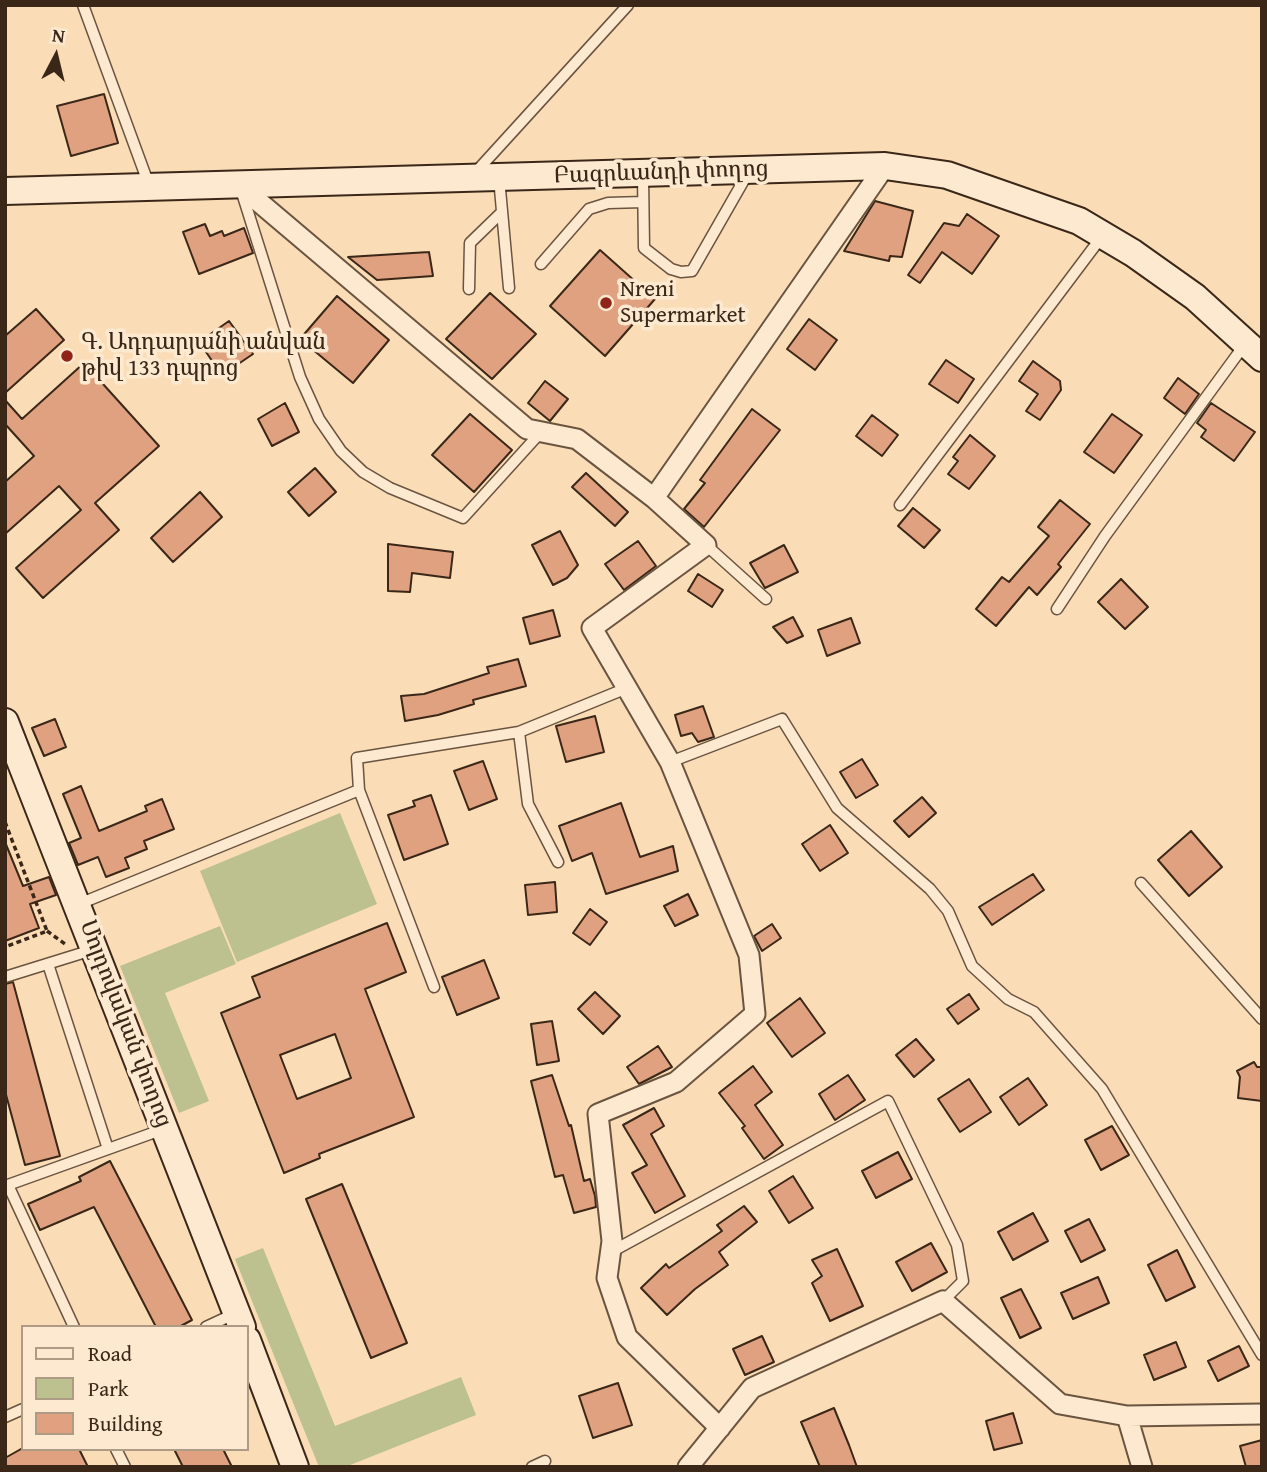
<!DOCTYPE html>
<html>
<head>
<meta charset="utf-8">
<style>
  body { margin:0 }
  #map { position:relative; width:1267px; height:1472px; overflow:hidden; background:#faddb6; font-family:"Gentium Book Plus",serif }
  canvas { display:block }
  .frame { position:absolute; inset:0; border:7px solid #3a2718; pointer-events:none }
  .legend { position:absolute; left:21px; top:1325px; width:228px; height:126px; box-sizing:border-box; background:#fce9d0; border:2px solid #ae9b86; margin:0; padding:9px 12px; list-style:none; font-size:21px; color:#3a2718 }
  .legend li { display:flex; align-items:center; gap:14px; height:35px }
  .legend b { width:35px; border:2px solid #ae9b86 }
  .north { position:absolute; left:21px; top:21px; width:70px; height:70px; -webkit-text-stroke:5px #fce9d0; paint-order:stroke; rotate:7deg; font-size:19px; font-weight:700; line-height:28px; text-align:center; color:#3a2718 }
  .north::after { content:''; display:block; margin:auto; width:24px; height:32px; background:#3a2718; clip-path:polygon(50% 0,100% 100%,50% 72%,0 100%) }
</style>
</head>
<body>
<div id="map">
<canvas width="1267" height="1472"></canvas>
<div class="frame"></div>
<ul class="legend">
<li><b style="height:9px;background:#fce9d0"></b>Road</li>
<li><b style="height:19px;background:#bcc18f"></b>Park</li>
<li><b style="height:19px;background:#dfa180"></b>Building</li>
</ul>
<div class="north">N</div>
</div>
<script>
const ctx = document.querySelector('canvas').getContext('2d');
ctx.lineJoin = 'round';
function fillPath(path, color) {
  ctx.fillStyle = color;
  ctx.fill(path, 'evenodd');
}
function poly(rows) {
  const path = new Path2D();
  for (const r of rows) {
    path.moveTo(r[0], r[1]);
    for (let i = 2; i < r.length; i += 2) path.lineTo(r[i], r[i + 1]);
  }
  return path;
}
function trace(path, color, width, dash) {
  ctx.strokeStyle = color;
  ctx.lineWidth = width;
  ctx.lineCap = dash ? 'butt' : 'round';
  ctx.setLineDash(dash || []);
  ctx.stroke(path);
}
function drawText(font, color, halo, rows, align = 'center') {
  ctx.font = font + ' "Gentium Book Plus","Noto Serif Armenian",serif';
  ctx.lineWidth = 7;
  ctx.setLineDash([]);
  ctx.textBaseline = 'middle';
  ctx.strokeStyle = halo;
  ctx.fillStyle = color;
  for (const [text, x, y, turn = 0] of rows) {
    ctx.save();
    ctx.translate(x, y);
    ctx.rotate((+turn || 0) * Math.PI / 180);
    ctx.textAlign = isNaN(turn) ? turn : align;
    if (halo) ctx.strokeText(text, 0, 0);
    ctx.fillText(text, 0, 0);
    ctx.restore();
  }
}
fillPath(poly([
  [340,813,377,904,237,962,200,871],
  [220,926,236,964,165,993,209,1101,179,1113,120,966],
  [263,1248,335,1426,461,1377,476,1415,345,1467,319,1467,235,1259]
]), '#bcc18f');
const building = poly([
  [104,94,118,143,71,156,57,106,104,94],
  [875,201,913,211,902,257,890,256,889,261,844,251,875,201],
  [967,214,999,236,972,274,942,252,920,283,908,275,944,223,959,226,967,214],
  [205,224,210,236,222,231,224,236,244,228,253,253,199,274,183,232,205,224],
  [600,250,655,299,605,356,550,306,600,250],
  [429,252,433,276,377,280,348,257,429,252],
  [490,293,536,334,492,379,446,339,490,293],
  [337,296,389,340,353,383,300,339,337,296],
  [36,309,64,340,5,393,5,336,36,309],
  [809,319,837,340,815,370,787,349,809,319],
  [229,321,253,354,222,375,199,342,229,321],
  [946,360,974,379,958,403,929,384,946,360],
  [1033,361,1060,381,1061,390,1040,420,1026,411,1038,394,1019,381,1033,361],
  [84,363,159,446,95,503,119,530,43,598,16,568,81,510,59,486,5,534,5,482,34,456,5,424,5,400,22,419,84,363],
  [1178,378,1199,394,1185,414,1164,398,1178,378],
  [545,381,568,399,550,421,528,403,545,381],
  [285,403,299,432,272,446,258,419,285,403],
  [1211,403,1255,432,1234,461,1201,437,1206,430,1197,423,1211,403],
  [752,409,780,430,704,527,684,509,705,483,700,480,752,409],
  [470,414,512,450,474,492,432,455,470,414],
  [1112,414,1142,435,1114,473,1084,452,1112,414],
  [872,415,898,435,882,456,856,436,872,415],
  [970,435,995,456,969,489,948,474,958,461,953,457,970,435],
  [315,468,336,492,309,516,288,492,315,468],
  [586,473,628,512,615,526,572,487,586,473],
  [200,492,222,517,173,562,151,538,200,492],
  [1060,500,1090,524,1058,564,1061,567,1037,595,1029,587,996,626,976,609,1002,577,1009,582,1049,536,1038,527,1060,500],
  [913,508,940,530,924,548,898,526,913,508],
  [560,531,578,565,567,578,553,585,532,545,560,531],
  [638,541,656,566,624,590,605,564,638,541],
  [388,544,453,552,450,578,412,573,410,592,388,591,388,544],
  [784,545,798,572,765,588,750,563,784,545],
  [698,574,723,590,712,607,688,591,698,574],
  [1121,579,1148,607,1125,629,1098,602,1121,579],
  [553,610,560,636,530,644,523,618,553,610],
  [793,617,803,636,787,643,773,627,793,617],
  [851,618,860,643,827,656,818,630,851,618],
  [518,659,526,686,473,700,474,704,438,715,405,721,401,696,424,694,489,673,487,667,518,659],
  [703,706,714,737,698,742,692,733,681,736,675,715,703,706],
  [595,716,604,752,566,762,556,726,595,716],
  [55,719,66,747,44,756,32,728,55,719],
  [862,759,878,785,856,798,840,772,862,759],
  [483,761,497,799,469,810,454,771,483,761],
  [81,786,99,831,147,811,145,806,162,799,174,829,144,841,147,849,125,858,129,868,106,877,98,857,78,865,69,843,81,838,63,794,81,786],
  [431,795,448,844,404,860,388,815,415,806,413,801,431,795],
  [922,797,936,813,909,837,894,821,922,797],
  [621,803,640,857,673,846,678,871,606,894,592,853,572,861,559,826,621,803],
  [830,825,848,853,820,871,802,844,830,825],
  [1191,831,1222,867,1189,896,1158,860,1191,831],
  [5,842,23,886,49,877,56,895,30,904,39,928,5,941,5,842],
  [1033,874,1044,890,992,925,979,907,1033,874],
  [555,882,557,912,528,915,525,885,555,882],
  [688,894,698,915,675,926,664,906,688,894],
  [590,909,607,922,590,945,573,933,590,909],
  [387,923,406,972,365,989,414,1117,319,1154,320,1158,284,1173,221,1013,260,997,252,977,387,923],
  [335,1034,351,1078,297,1099,280,1055,335,1034],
  [772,924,781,938,762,951,754,936,772,924],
  [484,960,499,998,457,1015,442,977,484,960],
  [13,982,60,1156,25,1165,5,1091,5,984,13,982],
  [595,992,620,1016,603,1034,578,1009,595,992],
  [969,994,979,1009,958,1024,947,1009,969,994],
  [800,998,825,1033,792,1057,767,1023,800,998],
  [552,1021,559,1061,537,1065,531,1024,552,1021],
  [916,1039,934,1060,914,1077,896,1055,916,1039],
  [658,1046,672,1067,639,1084,627,1067,658,1046],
  [1254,1062,1257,1067,1262,1067,1262,1101,1238,1098,1240,1077,1237,1071,1254,1062],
  [753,1066,772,1092,755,1105,783,1145,764,1159,742,1128,745,1126,719,1093,753,1066],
  [552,1075,569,1126,571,1125,584,1181,590,1179,595,1196,596,1207,574,1213,563,1175,555,1177,531,1081,552,1075],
  [848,1075,865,1100,835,1120,819,1094,848,1075],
  [1028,1078,1047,1105,1019,1125,1000,1097,1028,1078],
  [969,1079,991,1112,960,1132,938,1099,969,1079],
  [654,1108,664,1126,651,1134,685,1196,655,1213,632,1173,647,1165,623,1125,654,1108],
  [1112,1126,1129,1155,1101,1170,1085,1140,1112,1126],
  [898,1152,912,1179,876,1198,862,1171,898,1152],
  [110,1161,192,1320,179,1327,156,1327,94,1207,40,1230,28,1204,81,1181,79,1177,110,1161],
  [793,1176,813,1208,789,1223,769,1191,793,1176],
  [342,1184,407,1343,371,1358,306,1199,342,1184],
  [744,1206,757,1222,719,1252,728,1265,695,1289,667,1315,641,1288,666,1264,669,1268,722,1231,717,1225,744,1206],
  [1033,1213,1048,1241,1013,1260,998,1232,1033,1213],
  [1089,1219,1105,1250,1081,1262,1065,1231,1089,1219],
  [931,1243,947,1272,912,1291,896,1262,931,1243],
  [837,1249,863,1306,830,1321,812,1283,822,1276,812,1260,837,1249],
  [1177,1250,1195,1287,1166,1301,1148,1265,1177,1250],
  [1098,1277,1109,1303,1073,1319,1061,1293,1098,1277],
  [1021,1289,1041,1328,1020,1338,1001,1298,1021,1289],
  [762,1336,774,1362,745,1375,733,1349,762,1336],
  [1176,1342,1186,1367,1154,1380,1144,1355,1176,1342],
  [1239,1346,1249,1366,1218,1381,1208,1361,1239,1346],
  [618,1383,632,1425,593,1438,579,1396,618,1383],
  [834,1408,849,1445,857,1467,820,1467,801,1422,834,1408],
  [1013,1413,1022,1443,994,1450,986,1421,1013,1413],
  [1262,1440,1262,1467,1246,1467,1240,1446,1262,1440],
  [21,1449,79,1449,88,1467,5,1467,5,1458,21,1449],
  [174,1449,223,1449,232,1467,183,1467,174,1449]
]);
fillPath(building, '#dfa180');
trace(building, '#3a2718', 2);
const lane = poly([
  [83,5,149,185],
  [475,173,628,5],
  [643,176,644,248,671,269,681,272,692,271,748,173],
  [499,178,509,288],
  [242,193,300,377,319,419,341,451,363,472,390,488,463,518,541,432],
  [541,264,589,209,608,203,643,202],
  [469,289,470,243,502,212],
  [900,505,1103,235],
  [706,545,766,599],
  [1057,609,1105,536,1245,344],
  [519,732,528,804,558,862],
  [670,762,782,719,837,808,930,889,948,911,972,966,1008,999,1034,1012,1102,1089,1262,1355],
  [1141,883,1262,1019],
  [79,904,359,790],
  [48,964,108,1149],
  [5,977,92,950],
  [434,987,359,790,357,758,519,732,627,688],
  [8,1185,74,1327],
  [5,1186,161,1130],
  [611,1252,888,1101,957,1245,963,1281,943,1301],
  [206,1327,234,1314],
  [5,1417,23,1409],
  [116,1449,125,1467],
  [532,1467,545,1461]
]);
const street = poly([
  [240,186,527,429,577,439,654,498],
  [1127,1416,1142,1467],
  [720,1428,627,1337,607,1278,612,1241,598,1114,676,1082,755,1014,749,955,670,762,592,628,706,545,654,498,885,166],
  [688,1467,752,1388,943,1301,1060,1404,1127,1416,1262,1414]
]);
const secondary = poly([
  [5,191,885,166,947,175,1079,221,1133,253,1195,297,1262,358],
  [5,722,242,1327],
  [247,1340,295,1467]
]);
trace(lane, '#6a5440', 13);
trace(street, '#6a5440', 23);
trace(secondary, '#3a2718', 30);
trace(poly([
  [5,822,47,931,5,947],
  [47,931,65,944]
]), '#3a2718', 3.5, [5, 3.5]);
trace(lane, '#fce9d0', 10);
trace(street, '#fce9d0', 19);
trace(secondary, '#fce9d0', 26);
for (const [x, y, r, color] of [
  [606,303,7,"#8f2418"],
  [67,356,7,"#8f2418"]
]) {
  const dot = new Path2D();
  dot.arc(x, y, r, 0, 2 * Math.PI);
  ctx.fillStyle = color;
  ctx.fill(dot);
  trace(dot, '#fce9d0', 2.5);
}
drawText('23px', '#3a2718', '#fce9d0', [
  ["Բագրևանդի փողոց",661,173,-2],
  ["Մոլդովական փողոց",125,1024,69]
]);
drawText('23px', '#3a2718', '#fce9d0', [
  ["Nreni",620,290],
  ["Supermarket",620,316],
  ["Գ. Ադդարյանի անվան",81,343],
  ["թիվ 133 դպրոց",81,369]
], 'left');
</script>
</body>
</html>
